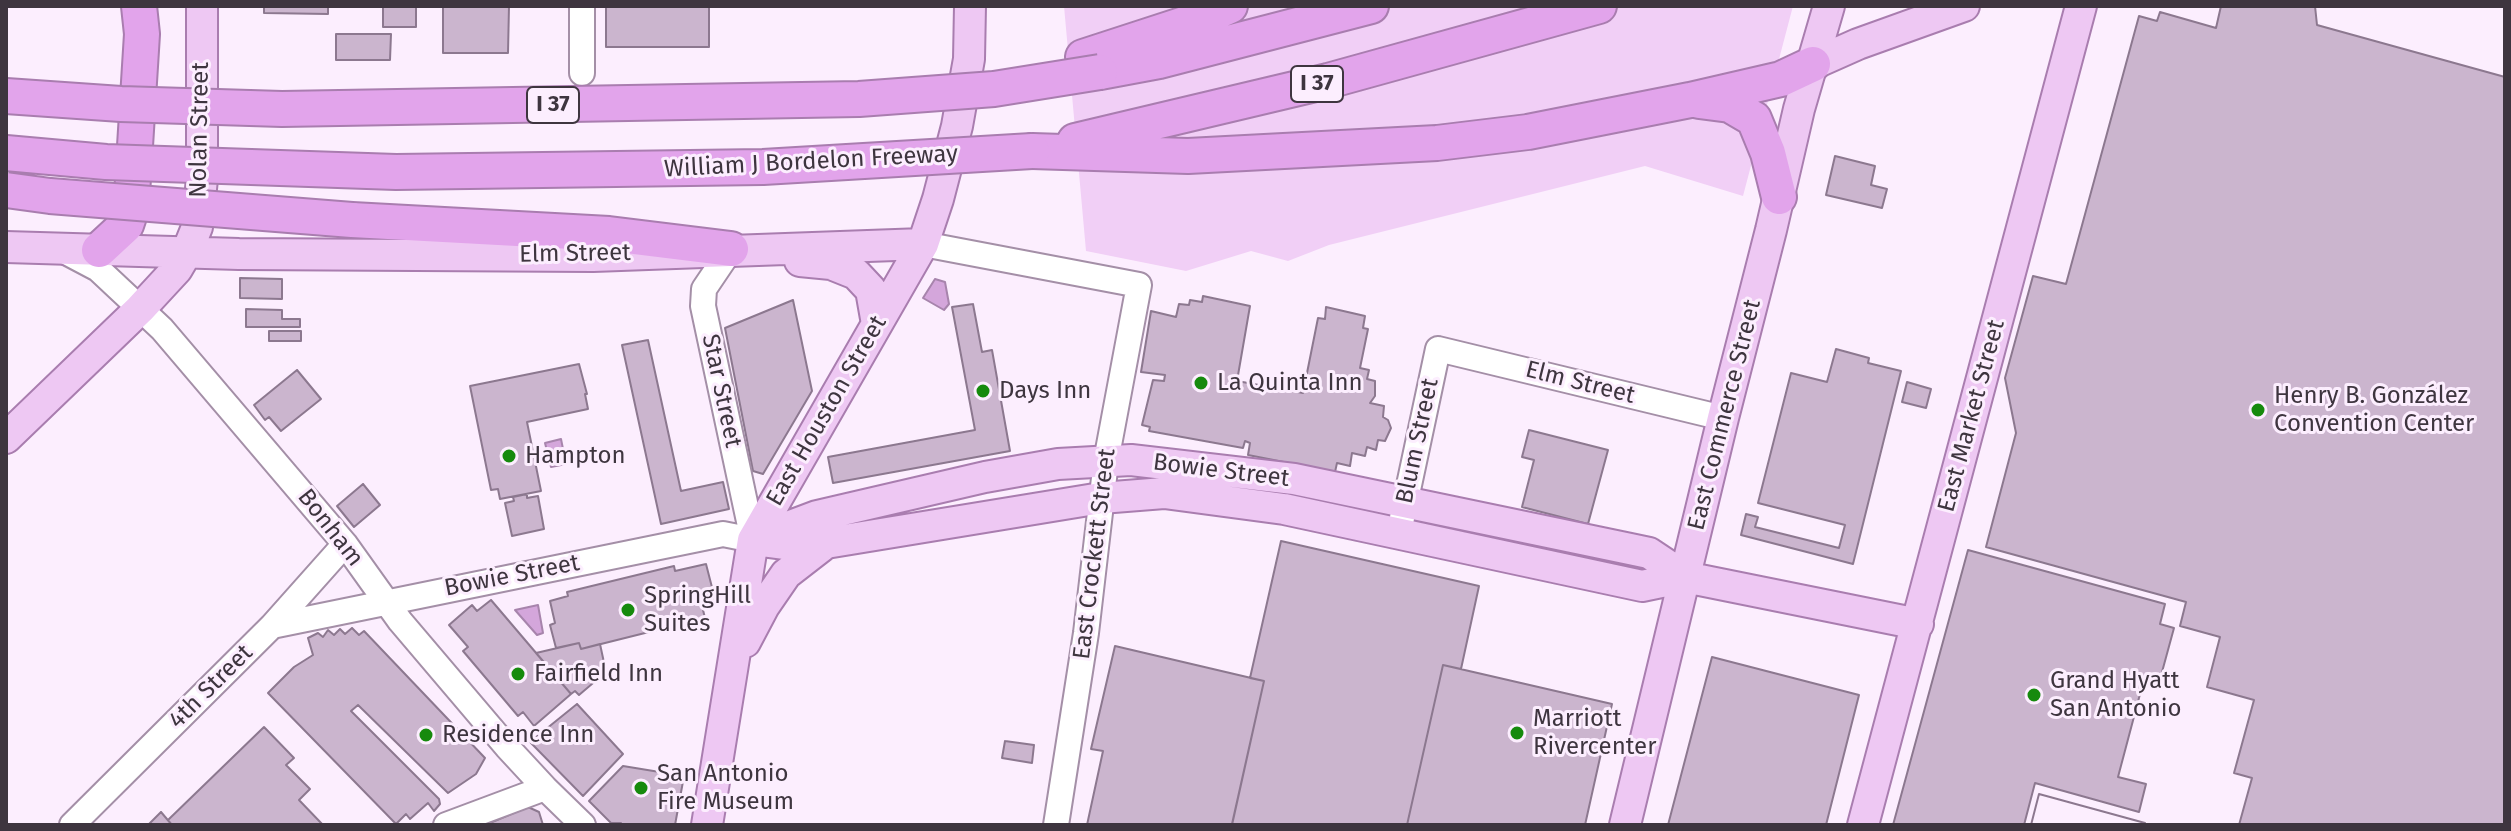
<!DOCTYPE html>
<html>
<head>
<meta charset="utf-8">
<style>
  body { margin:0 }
  #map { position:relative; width:2511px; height:831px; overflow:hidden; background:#fceefe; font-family:"Fira Sans",sans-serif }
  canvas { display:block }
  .frame { position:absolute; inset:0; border:8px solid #3e353f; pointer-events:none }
</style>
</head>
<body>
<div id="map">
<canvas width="2511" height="831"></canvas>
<div class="frame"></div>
</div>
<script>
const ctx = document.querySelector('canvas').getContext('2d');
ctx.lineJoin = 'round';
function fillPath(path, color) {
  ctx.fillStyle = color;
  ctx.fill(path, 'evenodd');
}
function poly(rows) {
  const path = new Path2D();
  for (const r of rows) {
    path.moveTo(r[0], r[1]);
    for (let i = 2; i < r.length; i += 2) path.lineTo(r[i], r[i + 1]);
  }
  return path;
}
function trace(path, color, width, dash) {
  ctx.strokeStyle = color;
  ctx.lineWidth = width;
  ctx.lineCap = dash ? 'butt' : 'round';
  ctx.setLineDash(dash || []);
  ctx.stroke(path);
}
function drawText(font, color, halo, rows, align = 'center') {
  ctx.font = font + ' "Fira Sans",sans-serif';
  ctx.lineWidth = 6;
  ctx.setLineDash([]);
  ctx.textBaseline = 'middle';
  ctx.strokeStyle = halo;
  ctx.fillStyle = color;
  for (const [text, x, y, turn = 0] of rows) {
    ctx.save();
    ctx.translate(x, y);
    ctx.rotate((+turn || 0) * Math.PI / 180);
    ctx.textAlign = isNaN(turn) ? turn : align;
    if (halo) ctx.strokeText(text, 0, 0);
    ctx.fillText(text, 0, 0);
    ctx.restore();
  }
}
fillPath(poly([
  [1064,6,1793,6,1743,196,1645,166,1329,245,1288,261,1251,251,1186,271,1086,251]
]), '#f1cff6');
const water = poly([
  [935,279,945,282,949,304,944,310,923,298,935,279],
  [561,439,566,464,551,467,545,443,561,439],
  [538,605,543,633,537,635,515,610,538,605]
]);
fillPath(water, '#d4a6db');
trace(water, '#a784ac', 2);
const building = poly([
  [264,6,328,6,328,14,264,13,264,6],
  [383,6,416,6,416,27,383,27,383,6],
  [443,6,509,6,508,53,443,53,443,6],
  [606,6,709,6,709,47,606,47,606,6],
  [2221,6,2315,6,2317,25,2505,77,2505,825,2239,825,2252,778,2234,773,2254,700,2207,687,2220,637,2180,626,2186,602,1986,547,2016,433,2005,378,2033,276,2066,284,2139,16,2157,21,2160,12,2216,28,2221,6],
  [336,34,391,34,390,60,336,60,336,34],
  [1835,156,1875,166,1871,185,1887,189,1882,208,1826,195,1835,156],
  [240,278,282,279,282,299,240,298,240,278],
  [1203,296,1250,306,1237,381,1303,393,1318,318,1325,319,1326,307,1365,316,1363,328,1368,329,1360,368,1369,370,1367,379,1375,381,1375,396,1370,403,1384,406,1383,417,1388,420,1391,428,1385,441,1378,440,1376,450,1367,447,1365,456,1352,453,1350,466,1337,463,1335,472,1248,455,1250,443,1245,441,1243,448,1149,431,1150,427,1142,425,1153,380,1164,381,1165,375,1141,372,1151,311,1176,317,1179,304,1189,305,1190,300,1202,302,1203,296],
  [793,300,812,391,763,474,753,471,725,328,793,300],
  [973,304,982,352,992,350,1010,451,833,483,828,457,975,430,952,307,973,304],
  [246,309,282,310,282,319,300,319,300,327,246,327,246,309],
  [269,331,301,331,301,341,269,341,269,331],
  [648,340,681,491,723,482,729,509,661,524,622,345,648,340],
  [1836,349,1869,358,1868,363,1901,371,1853,564,1741,535,1746,514,1758,517,1755,527,1839,548,1845,525,1758,503,1791,373,1827,382,1836,349],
  [579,364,587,394,585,394,588,409,527,422,541,491,500,499,498,489,491,490,470,386,579,364],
  [297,370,321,399,281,431,269,417,265,420,254,405,297,370],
  [1907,382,1931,389,1926,408,1902,402,1907,382],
  [1529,430,1608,450,1588,524,1522,507,1534,460,1522,457,1529,430],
  [363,484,380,505,354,527,337,506,363,484],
  [527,494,527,498,538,496,544,529,512,536,505,503,514,501,513,497,527,494],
  [1281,541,1479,586,1461,669,1443,665,1407,825,1232,824,1264,681,1250,678,1281,541],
  [1968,550,2165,604,2160,624,2174,628,2159,683,2144,679,2118,777,2146,784,2139,812,2035,783,2024,825,1893,825,1968,550],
  [706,564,715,599,701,602,705,618,581,649,579,643,556,648,550,625,555,623,550,601,568,596,567,592,674,566,675,571,706,564],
  [491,600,571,694,534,726,523,712,518,716,463,651,468,647,449,625,472,605,477,611,491,600],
  [352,628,359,635,364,631,485,758,476,774,448,793,358,705,351,711,439,799,440,804,434,811,428,803,410,819,406,814,396,824,268,693,294,667,313,655,308,638,318,633,323,637,328,630,334,635,340,629,345,634,352,628],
  [579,643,581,649,600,644,606,672,579,695,575,691,571,694,536,653,579,643],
  [1115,646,1264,681,1232,825,1087,825,1103,751,1091,749,1115,646],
  [1712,657,1859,695,1826,825,1668,825,1712,657],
  [1443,665,1612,704,1585,825,1407,825,1443,665],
  [577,704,623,754,583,796,530,742,577,704],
  [264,727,294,758,286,765,310,789,299,800,323,825,172,825,168,820,264,727],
  [1005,741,1034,745,1032,763,1002,758,1005,741],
  [623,766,684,776,675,825,621,825,621,823,611,823,589,801,623,766],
  [2039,794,2145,823,2145,825,2031,825,2039,794],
  [2039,794,2145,823,2145,825,2031,825,2039,794],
  [528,807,539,812,543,825,485,825,528,807],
  [161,812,172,825,148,825,161,812]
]);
fillPath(building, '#cbb5ce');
trace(building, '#8c788f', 2);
const minor = poly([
  [582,6,582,73],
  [923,244,1139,285,1106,461,1086,633,1056,825],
  [62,250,98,269,162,329,345,544,400,621,507,747,545,788,583,825],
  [1402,518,1438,349,1723,418],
  [272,626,723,534,753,540,703,306,704,289,731,249],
  [72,825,272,626,345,544],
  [446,825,545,788]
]);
const major = poly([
  [1813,64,1858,44,1964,6],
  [6,247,239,254,593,256,923,244],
  [800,261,831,264,856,274,871,290,877,324],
  [6,438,140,309,177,269,187,252,197,227,202,179,202,6],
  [756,539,817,516,985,477,1058,464,1131,460,1294,479,1630,549,1649,553,1685,577],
  [753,540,799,546,826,543,1101,498,1164,493,1284,509,1642,586,1685,577,1918,624],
  [745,642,764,606,786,574,826,543],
  [707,825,753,540,923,244,938,199,957,126,969,59,970,6],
  [1625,825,1723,418,1771,230,1799,109,1829,6],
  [1863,825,2081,6]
]);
const highway = poly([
  [1083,57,1203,18,1230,6],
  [1100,72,1159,61,1371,6],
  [1699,101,1730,105,1754,119,1768,153,1779,197],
  [1075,141,1328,81,1599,6],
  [1032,151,1188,156,1437,143,1528,132,1690,100,1781,79,1813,64],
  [352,220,609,234,731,249],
  [99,250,126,225,131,210,142,34,139,6]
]);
trace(minor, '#a48fa7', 28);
trace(major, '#a97daf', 34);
trace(highway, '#a97daf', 38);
trace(minor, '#fff', 24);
trace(major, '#eec8f3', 30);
trace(highway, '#e2a4eb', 34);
const highwayBridge = poly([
  [6,96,121,104,282,109,859,99,994,89,1100,72],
  [6,153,106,162,396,172,763,167,1032,151],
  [6,190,50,196,352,220]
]);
trace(highwayBridge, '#a97daf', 38, []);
trace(highwayBridge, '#e2a4eb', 34);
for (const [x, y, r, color] of [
  [1201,383,8,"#168a0d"],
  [983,391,8,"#168a0d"],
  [2258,410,8,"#168a0d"],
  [509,456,8,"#168a0d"],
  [628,610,8,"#168a0d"],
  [518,674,8,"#168a0d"],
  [2034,695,8,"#168a0d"],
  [1517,733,8,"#168a0d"],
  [426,735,8,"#168a0d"],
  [641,788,8,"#168a0d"]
]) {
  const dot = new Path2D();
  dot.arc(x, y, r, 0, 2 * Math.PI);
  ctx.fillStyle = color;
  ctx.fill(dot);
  trace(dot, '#fceefe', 3);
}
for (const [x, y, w] of [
  [1317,84,52],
  [553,105,52]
]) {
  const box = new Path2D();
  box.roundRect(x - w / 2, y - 18, w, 36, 6);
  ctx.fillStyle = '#fceefe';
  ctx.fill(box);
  trace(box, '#3e353f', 2);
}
drawText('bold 22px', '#3e353f', null, [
  ["I 37",1317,84],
  ["I 37",553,105]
]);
drawText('24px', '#3e353f', '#fceefe', [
  ["Nolan Street",200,130,-89],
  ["William J Bordelon Freeway",811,162,-3],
  ["Elm Street",575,254,-1],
  ["Elm Street",1580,383,14],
  ["Star Street",721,391,78],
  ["East Houston Street",827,411,-60],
  ["East Commerce Street",1725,415,-76],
  ["East Market Street",1972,416,-75],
  ["Blum Street",1418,441,-78],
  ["Bowie Street",1221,471,7],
  ["Bonham",330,528,52],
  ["East Crockett Street",1095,554,-83],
  ["Bowie Street",512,576,-11],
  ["4th Street",211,687,-45]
]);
drawText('24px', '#3e353f', '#fceefe', [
  ["La Quinta Inn",1217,383],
  ["Days Inn",999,391],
  ["Henry B. González",2274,396],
  ["Convention Center",2274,424],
  ["Hampton",525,456],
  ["SpringHill",644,596],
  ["Suites",644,624],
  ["Fairfield Inn",534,674],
  ["Grand Hyatt",2050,681],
  ["San Antonio",2050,709],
  ["Marriott",1533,719],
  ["Rivercenter",1533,747],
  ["Residence Inn",442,735],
  ["San Antonio",657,774],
  ["Fire Museum",657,802]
], 'left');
</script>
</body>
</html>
